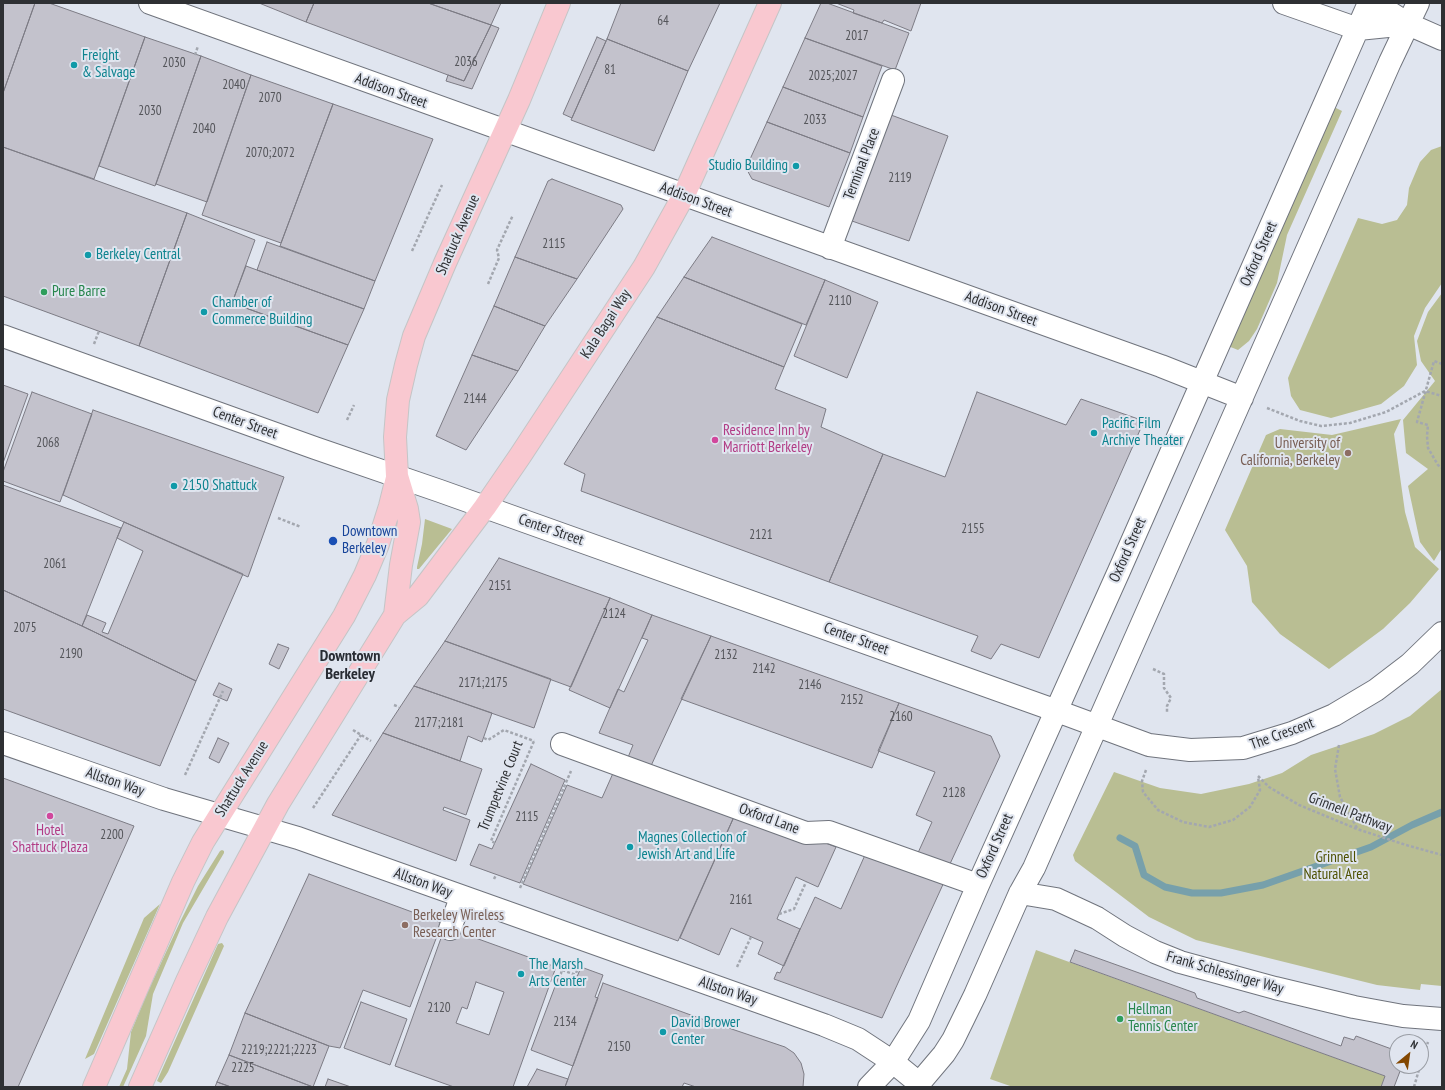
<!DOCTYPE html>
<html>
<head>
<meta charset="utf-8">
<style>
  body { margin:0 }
  #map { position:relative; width:1445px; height:1090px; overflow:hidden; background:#e0e5ef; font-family:"PT Sans Narrow",sans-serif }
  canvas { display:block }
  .frame { position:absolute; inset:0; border:4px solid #2e3033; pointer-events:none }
  .north { position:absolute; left:1389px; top:1034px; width:40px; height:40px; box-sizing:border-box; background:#e0e5ef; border:1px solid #999da4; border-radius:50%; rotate:29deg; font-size:11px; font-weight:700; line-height:16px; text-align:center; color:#2e3033 }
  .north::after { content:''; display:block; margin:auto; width:14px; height:18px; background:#834701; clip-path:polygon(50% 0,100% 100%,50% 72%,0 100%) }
</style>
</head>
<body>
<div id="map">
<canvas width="1445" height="1090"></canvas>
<div class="frame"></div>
<div class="north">N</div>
</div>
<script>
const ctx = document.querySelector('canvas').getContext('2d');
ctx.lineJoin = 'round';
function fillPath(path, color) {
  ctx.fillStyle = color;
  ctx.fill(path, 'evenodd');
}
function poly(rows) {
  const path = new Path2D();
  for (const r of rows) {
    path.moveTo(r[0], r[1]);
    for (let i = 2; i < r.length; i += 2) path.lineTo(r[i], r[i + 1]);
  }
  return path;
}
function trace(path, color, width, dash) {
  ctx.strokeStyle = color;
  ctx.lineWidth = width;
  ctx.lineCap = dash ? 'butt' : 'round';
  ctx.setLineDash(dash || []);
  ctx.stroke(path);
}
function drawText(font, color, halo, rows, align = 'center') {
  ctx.font = font + ' "PT Sans Narrow",sans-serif';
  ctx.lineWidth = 4;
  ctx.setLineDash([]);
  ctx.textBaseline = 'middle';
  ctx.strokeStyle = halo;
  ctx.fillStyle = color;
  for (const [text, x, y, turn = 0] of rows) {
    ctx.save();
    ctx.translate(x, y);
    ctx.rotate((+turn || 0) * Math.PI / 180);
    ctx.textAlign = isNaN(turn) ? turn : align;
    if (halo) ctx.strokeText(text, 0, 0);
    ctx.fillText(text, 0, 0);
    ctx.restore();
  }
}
fillPath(poly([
  [1334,107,1342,111,1287,235,1277,283,1257,329,1249,341,1238,350,1228,346],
  [1442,146,1442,283,1425,308,1414,336,1417,365,1404,386,1381,404,1331,418,1300,410,1291,396,1288,378,1358,218,1382,224,1397,220,1407,205,1409,188,1420,162,1431,150],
  [1442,293,1442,548,1434,561,1420,542,1408,486,1428,469,1406,453,1403,420,1435,381,1421,361,1417,341,1428,312],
  [1401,419,1394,434,1405,512,1415,547,1439,569,1410,603,1383,629,1329,669,1280,634,1252,602,1247,566,1225,530,1266,435,1280,429,1332,435],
  [425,519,452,529,419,569,417,569,417,567,422,544],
  [1442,689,1442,986,1421,984,1420,990,1377,985,1196,940,1149,917,1075,861,1073,855,1114,772,1160,788,1201,794,1249,784,1282,773,1311,755,1374,734,1410,716],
  [222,850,224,851,224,853,183,923,153,994,146,1036,123,1087,119,1087,127,1069,131,1032,148,991,180,922,198,886,220,851],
  [160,904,94,1054,85,1059,144,918],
  [222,943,224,946,168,1072,161,1083,157,1081,218,944],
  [1036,950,1385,1076,1381,1087,1013,1087,990,1079]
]), '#b9be93');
trace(poly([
  [1120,838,1135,846,1144,875,1165,887,1192,893,1221,893,1263,885,1371,847,1412,825,1442,812]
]), '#77a0ab', 7);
const building = poly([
  [3,3,35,3,3,93,3,3],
  [35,3,49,3,145,37,94,179,3,147,3,93,35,3],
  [259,3,314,3,306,22,259,3],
  [314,3,428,3,491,25,464,81,306,22,314,3],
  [428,3,501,3,491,25,428,3],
  [621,3,720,3,688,71,607,39,621,3],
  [821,3,827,3,909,33,895,70,805,38,821,3],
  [836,3,921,3,911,31,884,20,882,23,853,13,854,10,836,3],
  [491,25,499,28,472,89,446,81,448,75,464,81,491,25],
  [145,37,201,56,155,186,99,166,145,37],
  [597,37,606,41,572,118,563,114,597,37],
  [805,38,882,66,863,117,783,87,805,38],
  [607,39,688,71,654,151,571,120,607,39],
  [201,56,251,75,207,202,156,184,201,56],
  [251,75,333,104,281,243,202,215,251,75],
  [783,87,863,117,850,153,767,122,783,87],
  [333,104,433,139,375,281,280,246,333,104],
  [891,115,948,136,909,241,852,221,891,115],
  [767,122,850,153,829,207,752,179,746,168,767,122],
  [3,147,187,213,139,346,3,296,3,147],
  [552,179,621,205,623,209,577,279,515,257,548,181,552,179],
  [187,213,255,240,232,303,348,345,318,413,139,346,187,213],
  [712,237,825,280,806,325,684,277,712,237],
  [267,242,375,281,364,309,257,270,267,242],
  [515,257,577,279,545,326,494,306,515,257],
  [246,266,364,309,348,345,232,303,246,266],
  [684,277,802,324,784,367,657,317,684,277],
  [825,280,878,302,847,378,794,356,825,280],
  [494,306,545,326,518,371,472,355,494,306],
  [657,317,784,367,775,389,826,409,821,427,883,454,829,582,581,491,585,474,564,464,657,317],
  [472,355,518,371,466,450,436,436,472,355],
  [3,385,28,394,3,463,3,385],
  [32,392,92,414,60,502,3,481,3,472,32,392],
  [977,392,1066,425,1081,399,1144,421,1039,658,1001,644,991,659,971,651,978,636,829,582,883,454,945,477,977,392],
  [93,410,284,477,248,577,63,495,93,410],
  [3,485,121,528,82,626,3,590,3,485],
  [124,522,243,574,196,681,82,626,87,615,106,623,102,632,108,634,143,551,117,538,124,522],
  [499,558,610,598,571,687,445,641,499,558],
  [3,590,82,626,196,681,160,766,3,709,3,590],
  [610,598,652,615,610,708,569,690,610,598],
  [652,615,711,636,650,768,627,760,633,745,599,733,618,689,624,692,648,640,642,638,652,615],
  [711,636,899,703,872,768,681,699,711,636],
  [445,641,551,679,534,728,414,686,445,641],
  [278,644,289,648,279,669,269,664,278,644],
  [219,683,232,689,227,701,213,695,219,683],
  [414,686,492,713,482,742,468,736,460,761,383,733,414,686],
  [899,703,991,736,1000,756,949,866,917,855,932,822,916,815,935,772,878,751,899,703],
  [383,733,482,769,466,815,444,807,443,810,470,820,456,861,332,815,383,733],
  [218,738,229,743,219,763,209,758,218,738],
  [531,764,565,780,520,883,470,865,479,844,492,849,531,764],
  [614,771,737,810,678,941,523,884,567,785,602,798,614,771],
  [3,778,134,826,18,1087,3,1087,3,778],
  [737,810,836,847,818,887,796,877,779,914,777,919,800,929,784,966,758,954,763,942,731,928,719,955,680,938,737,810],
  [865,855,945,880,882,1018,774,979,777,972,780,973,815,897,841,909,865,855],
  [309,874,442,923,410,1007,363,990,340,1048,329,1046,245,1013,309,874],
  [445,927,556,967,513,1087,454,1087,395,1066,445,927],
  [476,982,504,992,489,1035,456,1023,462,1007,467,1009,476,982],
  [1075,950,1195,993,1197,998,1239,1013,1244,1011,1341,1046,1344,1037,1354,1040,1356,1036,1397,1051,1397,1066,1402,1066,1394,1087,1381,1087,1385,1076,1070,962,1075,950],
  [581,967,603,975,595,997,598,998,573,1066,531,1050,559,976,575,982,581,967],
  [603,983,699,1018,785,1047,794,1053,801,1063,804,1074,803,1087,696,1087,684,1083,682,1087,565,1087,603,983],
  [361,1002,407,1019,390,1065,344,1048,361,1002],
  [245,1013,329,1046,313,1087,229,1055,245,1013],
  [229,1055,313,1087,231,1087,217,1082,229,1055],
  [537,1069,568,1079,565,1087,527,1087,537,1069],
  [328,1079,351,1087,325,1087,328,1079],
  [217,1082,231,1087,215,1087,217,1082]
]);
fillPath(building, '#c3c2cc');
trace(building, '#7c7b84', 1);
const minor = poly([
  [150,3,1161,366,1242,398],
  [1284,3,1358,29,1408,24],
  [1375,3,1408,24,1442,39],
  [830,248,893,80],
  [3,336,315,448,440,491,1057,711,1149,745,1190,750,1243,748,1292,733,1334,715,1376,690,1410,664,1442,633],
  [3,743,164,799,298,838,824,1025,858,1039,893,1062,920,1084],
  [562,744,806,833,829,832,978,885],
  [1020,893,1056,899,1097,918,1125,936,1155,952,1180,962,1275,988,1354,1007,1403,1016,1442,1019],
  [450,929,461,897],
  [869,1087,893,1062,919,1021,978,885,1119,571,1369,3],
  [916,1087,944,1054,953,1040,975,995,1020,893,1034,868,1390,62,1418,3]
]);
const major = poly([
  [395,615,418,596,485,507,520,456,644,267,684,195,770,3],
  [94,1087,183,882,203,842,344,616,365,575,378,544,390,506,397,478],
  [140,1087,187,981,217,917,278,804,395,615,401,565,409,522,407,509,397,476,395,437,398,400,406,365,414,336,445,263,519,100,559,3]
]);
trace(minor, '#70747d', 24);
trace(major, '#c4c5c6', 24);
trace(poly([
  [195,55,198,46],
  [412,251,442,185],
  [488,284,499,258,497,250,513,215],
  [94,344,99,331],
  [1442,364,1434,361,1417,422,1428,425,1427,436,1428,448,1438,465,1442,468],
  [1267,408,1300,421,1321,426,1350,423,1386,412,1425,391,1442,396],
  [347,420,354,405],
  [278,518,301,527],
  [1153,669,1164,674,1164,688,1171,698,1167,706,1167,712],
  [394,705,399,707],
  [353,730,371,741],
  [484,738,488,740,504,730,534,741],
  [1339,745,1335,769,1340,797,1357,828],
  [1146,770,1142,781,1143,792,1158,810,1183,822,1209,827,1233,820,1250,807,1260,790,1258,777],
  [185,775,223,691],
  [1258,776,1269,787,1299,805,1357,829,1406,845,1442,855],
  [313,808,361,735],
  [495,843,491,841,534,741],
  [494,879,496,875],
  [520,888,571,771],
  [779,914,794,909,806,882],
  [737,967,751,937],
  [563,981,559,980,562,970,576,975],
  [571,987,579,965],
  [1421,1063,1428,1042],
  [1414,1087,1420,1066]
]), '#a3a7af', 2.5, [3, 2]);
trace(minor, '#fff', 22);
trace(major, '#f9c8d0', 22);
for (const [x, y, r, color] of [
  [74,65,4,"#0f9aa8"],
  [796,166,4,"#0f9aa8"],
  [88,255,4,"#0f9aa8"],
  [44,292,4,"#2e9e5b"],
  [204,312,4,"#0f9aa8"],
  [1094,433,4,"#0f9aa8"],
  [715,440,4,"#d1479c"],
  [1348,453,4,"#8d6e63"],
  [174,486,4,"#0f9aa8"],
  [333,541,5,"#1a4fb4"],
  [50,816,4,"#d1479c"],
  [630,847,4,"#0f9aa8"],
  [405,925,4,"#8d6e63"],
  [521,974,4,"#0f9aa8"],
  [1120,1019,4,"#2e9e5b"],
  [663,1032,4,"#0f9aa8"]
]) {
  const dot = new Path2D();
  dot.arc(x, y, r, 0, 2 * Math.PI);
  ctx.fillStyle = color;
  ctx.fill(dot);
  trace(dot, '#e0e5ef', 1.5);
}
drawText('13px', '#535459', null, [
  ["64",663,21],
  ["2017",857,36],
  ["2036",466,62],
  ["2030",174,63],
  ["81",610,70],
  ["2025;2027",833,76],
  ["2040",234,85],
  ["2070",270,98],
  ["2030",150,111],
  ["2033",815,120],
  ["2040",204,129],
  ["2070;2072",270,153],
  ["2119",900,178],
  ["2115",554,244],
  ["2110",840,301],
  ["2144",475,399],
  ["2068",48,443],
  ["2155",973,529],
  ["2121",761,535],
  ["2061",55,564],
  ["2151",500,586],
  ["2124",614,614],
  ["2075",25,628],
  ["2190",71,654],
  ["2132",726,655],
  ["2142",764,669],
  ["2171;2175",483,683],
  ["2146",810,685],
  ["2152",852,700],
  ["2160",901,717],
  ["2177;2181",439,723],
  ["2128",954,793],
  ["2115",527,817],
  ["2200",112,835],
  ["2161",741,900],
  ["2120",439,1008],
  ["2134",565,1022],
  ["2150",619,1047],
  ["2219;2221;2223",279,1050],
  ["2225",243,1068]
]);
drawText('15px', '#0d838f', '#e0e5ef', [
  ["Freight",82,56],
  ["& Salvage",82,73],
  ["Studio Building",788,166,"right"],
  ["Berkeley Central",96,255],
  ["Chamber of",212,303],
  ["Commerce Building",212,320],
  ["Pacific Film",1102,424],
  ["Archive Theater",1102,441],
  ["2150 Shattuck",182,486],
  ["Magnes Collection of",638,838],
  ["Jewish Art and Life",638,855],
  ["The Marsh",529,965],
  ["Arts Center",529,982],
  ["David Brower",671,1023],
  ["Center",671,1040]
], 'left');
drawText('15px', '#2e3033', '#e0e5ef', [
  ["Addison Street",391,91,20],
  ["Terminal Place",862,164,-69],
  ["Addison Street",696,200,20],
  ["Shattuck Avenue",458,235,-66],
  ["Oxford Street",1259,254,-66],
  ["Addison Street",1001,309,20],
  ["Kala Bagai Way",606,324,-57],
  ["Center Street",245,423,20],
  ["Center Street",551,530,19],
  ["Oxford Street",1128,550,-66],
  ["Center Street",856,639,20],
  ["The Crescent",1282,734,-20],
  ["Shattuck Avenue",242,779,-58],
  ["Allston Way",115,782,19],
  ["Trumpetvine Court",501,786,-68],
  ["Grinnell Pathway",1350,813,21],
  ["Oxford Lane",769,819,20],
  ["Oxford Street",995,846,-66],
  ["Allston Way",423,883,20],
  ["Frank Schlessinger Way",1225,973,16],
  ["Allston Way",728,991,19]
]);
drawText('15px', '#27864d', '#e0e5ef', [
  ["Pure Barre",52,292],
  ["Hellman",1128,1010],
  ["Tennis Center",1128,1027]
], 'left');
drawText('15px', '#b23c85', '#e0e5ef', [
  ["Residence Inn by",723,431],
  ["Marriott Berkeley",723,448],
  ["Hotel",50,831,"center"],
  ["Shattuck Plaza",50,848,"center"]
], 'left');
drawText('15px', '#785e54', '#e0e5ef', [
  ["University of",1340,444],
  ["California, Berkeley",1340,461],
  ["Berkeley Wireless",413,916,"left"],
  ["Research Center",413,933,"left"]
], 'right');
drawText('15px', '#164399', '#e0e5ef', [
  ["Downtown",342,532],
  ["Berkeley",342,549]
], 'left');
drawText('15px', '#4d5000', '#e0e5ef', [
  ["Grinnell",1336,858],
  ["Natural Area",1336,875]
]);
drawText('bold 16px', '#282c33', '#e0e5ef', [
  ["Downtown",350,656],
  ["Berkeley",350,674]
]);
</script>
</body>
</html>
